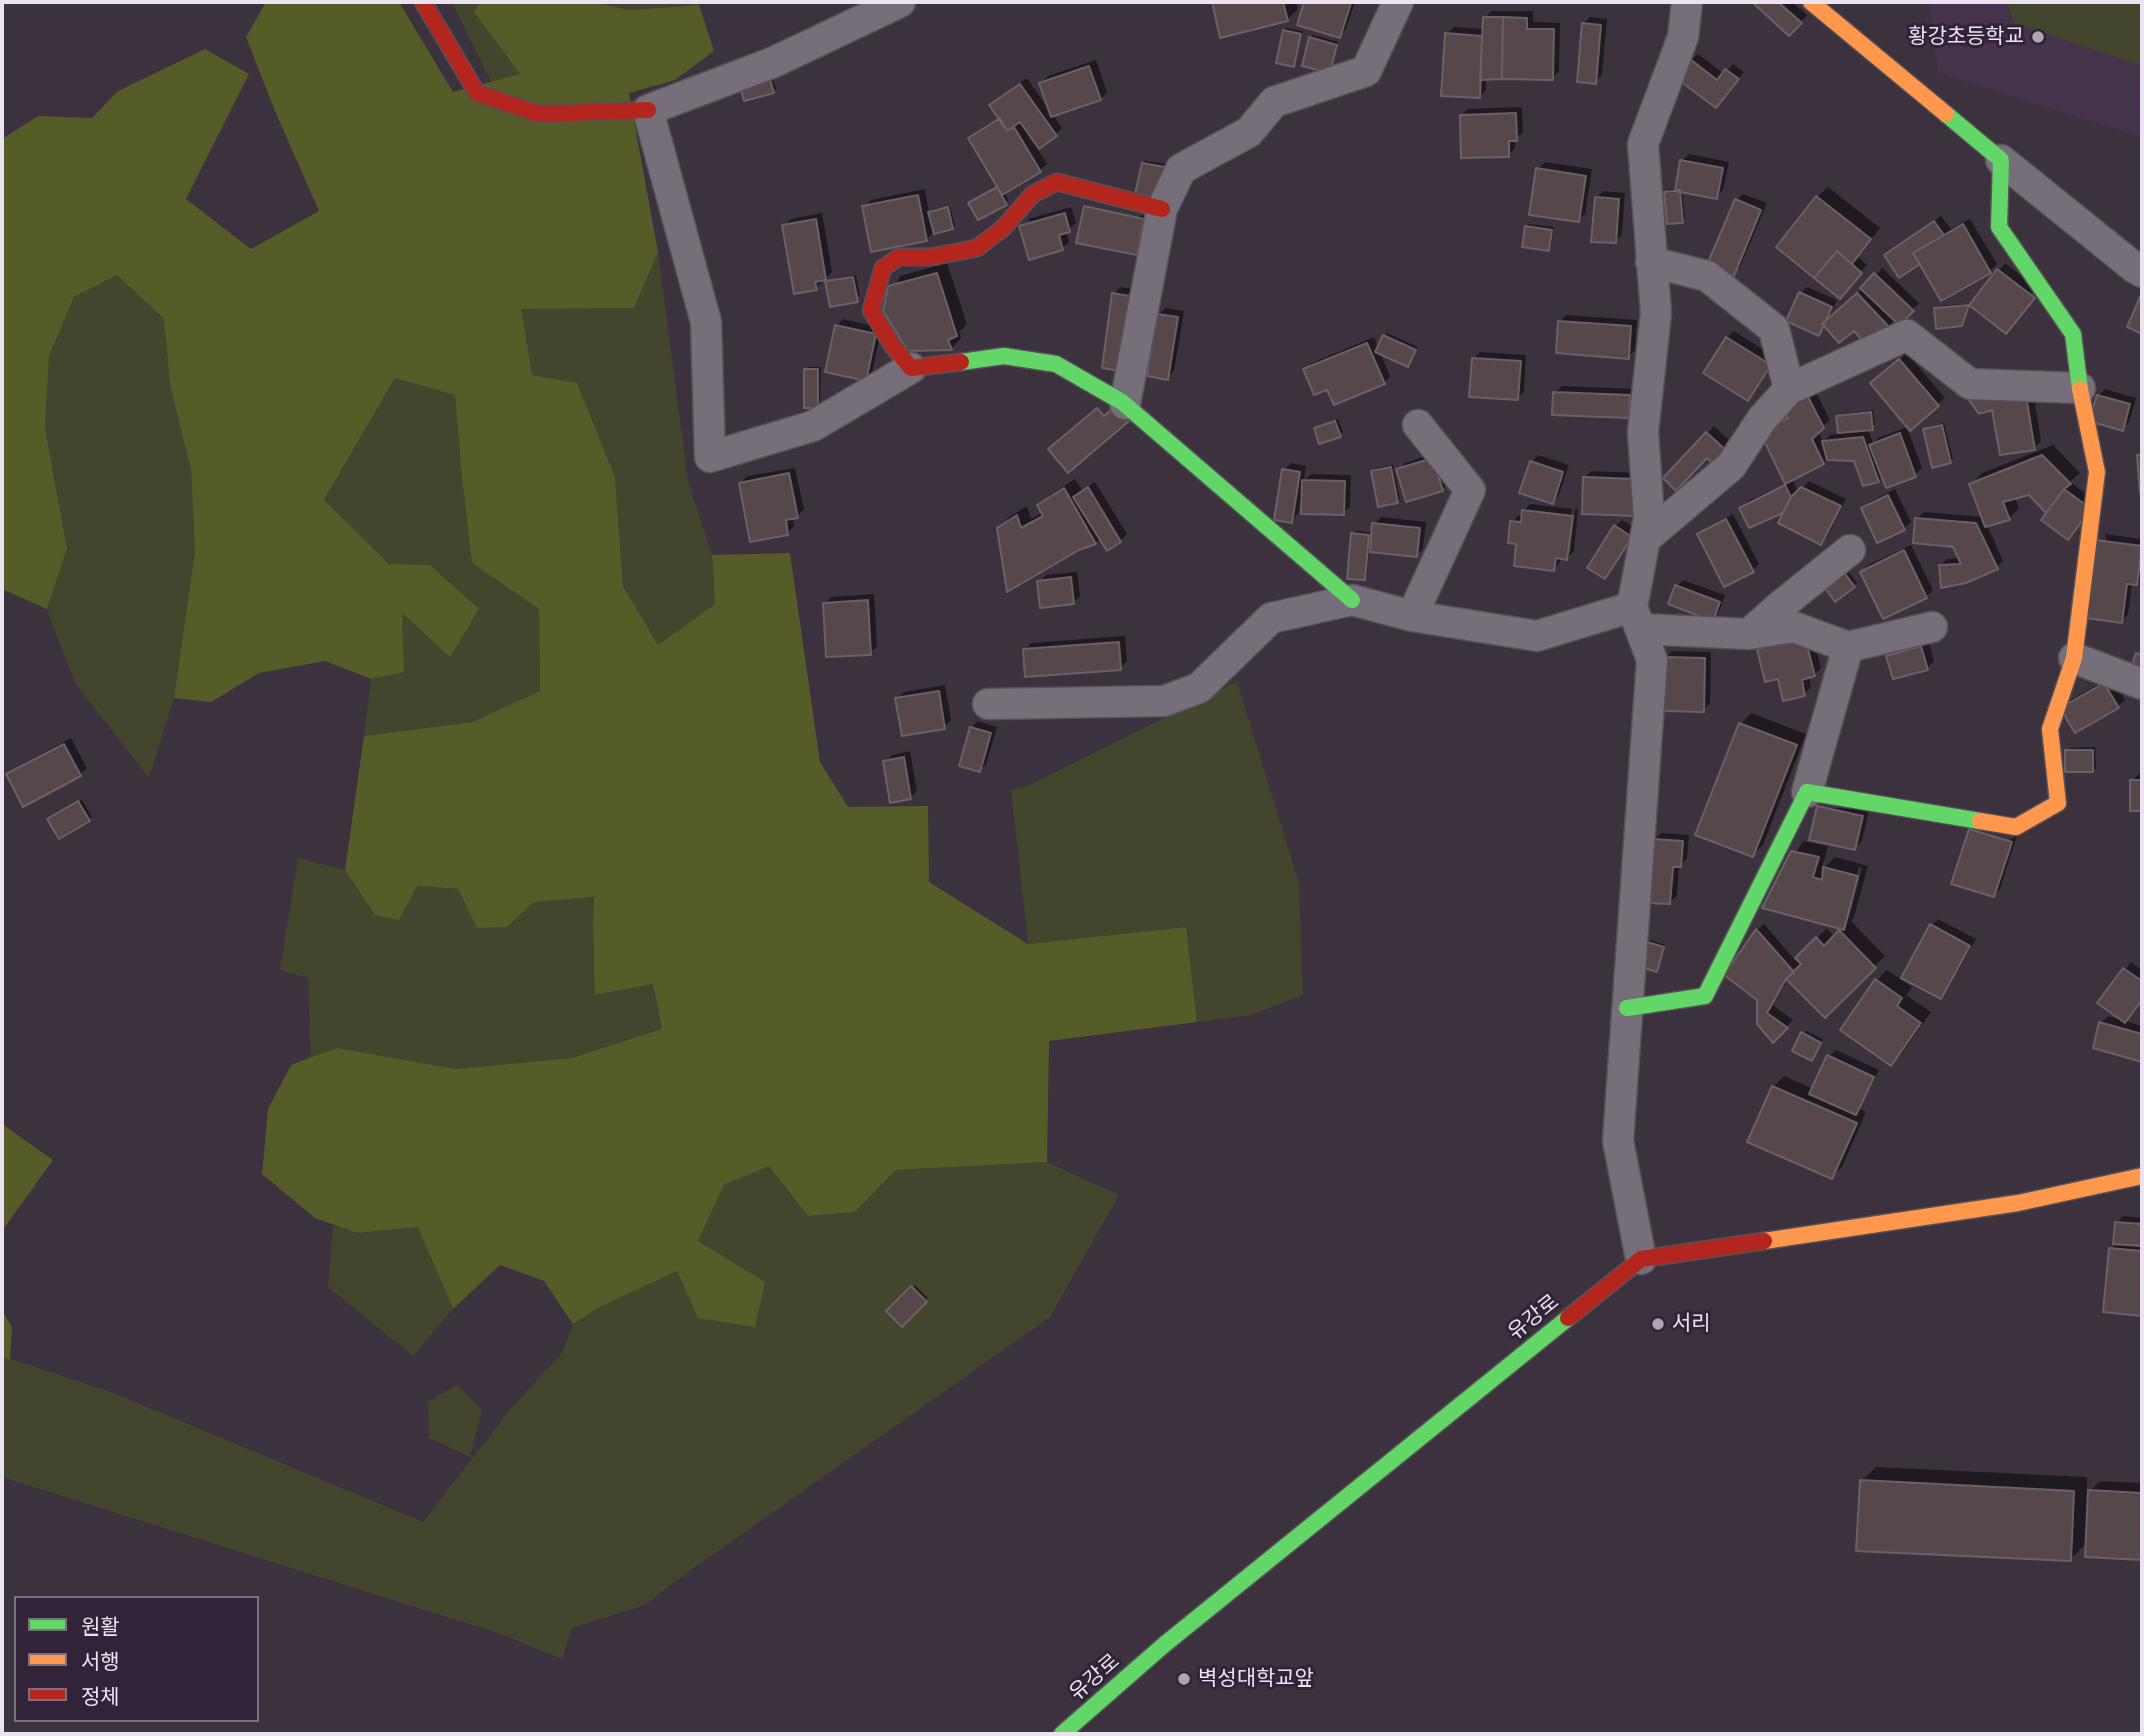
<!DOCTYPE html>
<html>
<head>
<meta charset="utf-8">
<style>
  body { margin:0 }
  #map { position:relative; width:2144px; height:1736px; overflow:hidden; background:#3b323e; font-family:"Times New Roman","Noto Sans KR",serif }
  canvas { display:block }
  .frame { position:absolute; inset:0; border:4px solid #ece3f0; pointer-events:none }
  .legend { position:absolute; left:14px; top:1596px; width:245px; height:126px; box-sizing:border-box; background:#322438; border:2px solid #7c7082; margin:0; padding:9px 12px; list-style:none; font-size:21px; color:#ece3f0 }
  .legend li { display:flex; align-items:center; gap:14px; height:35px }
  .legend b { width:35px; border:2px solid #7c7082 }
</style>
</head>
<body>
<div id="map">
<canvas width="2144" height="1736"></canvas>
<div class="frame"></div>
<ul class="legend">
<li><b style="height:9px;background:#63d668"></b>원활</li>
<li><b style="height:9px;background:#ff974d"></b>서행</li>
<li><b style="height:9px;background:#b3261e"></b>정체</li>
</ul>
</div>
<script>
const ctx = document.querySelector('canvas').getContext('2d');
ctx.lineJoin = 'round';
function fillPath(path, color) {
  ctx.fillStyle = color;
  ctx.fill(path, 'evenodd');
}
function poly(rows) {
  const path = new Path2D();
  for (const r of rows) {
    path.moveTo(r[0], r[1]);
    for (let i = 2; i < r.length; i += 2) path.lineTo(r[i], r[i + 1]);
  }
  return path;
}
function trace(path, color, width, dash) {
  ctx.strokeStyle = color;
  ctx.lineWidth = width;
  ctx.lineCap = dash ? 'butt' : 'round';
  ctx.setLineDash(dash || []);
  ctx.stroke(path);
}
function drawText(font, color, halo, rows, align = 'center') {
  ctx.font = font + ' "Times New Roman","Noto Sans KR",serif';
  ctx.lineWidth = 6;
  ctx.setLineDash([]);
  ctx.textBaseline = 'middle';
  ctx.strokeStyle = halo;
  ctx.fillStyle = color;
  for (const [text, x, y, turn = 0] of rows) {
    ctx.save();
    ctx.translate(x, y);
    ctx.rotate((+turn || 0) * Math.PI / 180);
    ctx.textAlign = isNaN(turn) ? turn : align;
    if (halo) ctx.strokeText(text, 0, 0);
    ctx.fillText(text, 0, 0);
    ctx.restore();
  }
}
fillPath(poly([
  [1929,2,2142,2,2142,137,1938,73]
]), '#45334b');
fillPath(poly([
  [452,2,480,2,474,12,520,74,491,82],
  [592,2,701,2,699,5,630,10],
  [2007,2,2142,2,2142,66,2014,23],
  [658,252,688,481,712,555,715,604,658,645,623,586,615,477,577,383,532,375,520,309,634,308],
  [117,275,164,319,170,385,191,470,195,551,174,698,149,778,75,683,47,609,67,549,45,428,49,356,74,297],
  [395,378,455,395,462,478,472,563,539,609,540,692,473,722,364,736,371,679,404,671,401,612,430,565,389,564,324,501],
  [1237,682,1299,883,1303,995,1251,1015,1197,1022,1186,927,1028,944,1011,790,1027,786],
  [298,858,345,870,375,915,416,886,458,889,507,927,534,902,595,897,593,927,596,995,653,984,662,1030,572,1058,456,1069,337,1048,311,1057,308,978,280,970],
  [1047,1162,1119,1195,1050,1317,677,1580,645,1605,572,1628,562,1659,501,1634,2,1477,2,1356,116,1394,423,1522,513,1406,561,1354,573,1324,598,1308,677,1271,765,1282,698,1241,724,1185,769,1165,808,1216,855,1212,896,1170],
  [333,1225,357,1233,418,1227,453,1309,413,1356,328,1287],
  [457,1385,482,1410,470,1457,429,1438,428,1402]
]), '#43462c');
fillPath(poly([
  [266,2,399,2,453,92,520,74,474,12,480,2,592,2,630,10,699,5,714,51,675,80,629,93,658,252,634,308,521,309,532,375,577,383,615,477,623,586,658,645,715,604,712,555,790,553,820,762,848,807,928,806,929,882,1028,944,1186,927,1197,1022,1049,1041,1047,1162,896,1170,855,1212,808,1216,769,1166,724,1185,698,1241,765,1282,755,1327,698,1318,677,1271,598,1308,573,1324,544,1281,500,1265,453,1309,418,1227,357,1233,315,1218,262,1174,268,1109,291,1065,311,1057,337,1048,456,1069,572,1058,662,1029,653,984,595,995,593,927,594,897,534,902,507,927,477,928,458,889,417,886,399,920,375,915,345,870,364,736,473,722,540,691,539,609,472,563,462,478,455,395,395,378,324,500,389,564,430,565,479,609,450,657,402,613,404,672,371,679,325,661,259,673,211,702,174,698,195,551,191,470,170,385,164,319,117,275,74,297,49,356,45,428,67,549,47,609,2,589,2,139,38,116,92,118,118,91,205,49,249,74,186,199,251,249,319,211,275,111,246,37],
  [2,1124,53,1160,2,1231],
  [2,1310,12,1327,10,1360,2,1356]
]), '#555c28');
fillPath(poly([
  [1214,2,1296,2,1298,9,1287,20,1222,35],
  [1306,2,1355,2,1346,29,1340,36,1299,24],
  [1754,2,1792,2,1807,15,1789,34],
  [1491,11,1533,11,1533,22,1560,23,1559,71,1553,78,1486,78,1486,90,1479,97,1447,34,1454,27,1484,29,1485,18],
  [1590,17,1607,19,1602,75,1595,82,1583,24],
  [1287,28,1303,31,1296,63,1293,65,1284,31],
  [1313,35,1338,42,1332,68,1310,38],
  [1698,54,1724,74,1733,64,1744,72,1723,99,1691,60],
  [1096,60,1107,92,1100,99,1053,115,1062,128,1037,148,1047,164,1040,170,1004,192,1009,201,973,200,999,186,970,138,977,131,1001,117,992,105,1027,78,1049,110,1041,83,1048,76],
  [772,77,776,89,773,92,745,99],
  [1522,107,1523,132,1515,139,1515,148,1508,155,1461,115,1468,109],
  [1689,154,1729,162,1723,190,1716,197,1682,190,1685,219,1682,222,1666,192,1669,189,1677,189,1682,161],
  [1146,161,1167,164,1158,197,1143,163],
  [1545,162,1592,169,1585,214,1578,220,1538,169],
  [1828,187,1880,228,1857,256,1867,265,1846,290,1817,197],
  [925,189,929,213,933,209,950,206,955,225,952,228,934,232,926,240,864,207,871,200],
  [1603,191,1625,193,1622,235,1615,242,1596,198],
  [1743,194,1767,203,1740,267,1733,274,1736,200],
  [1071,207,1076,223,1066,231,1069,242,1062,248,1028,219],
  [1150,212,1143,247,1136,253,1078,242],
  [822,213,832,272,826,278,822,279,823,281,816,288,784,225,791,219],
  [1941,216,1951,229,1970,219,1997,264,1990,271,1942,299,1920,261,1886,255,1893,249],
  [1529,224,1554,227,1551,247,1549,250,1526,227],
  [947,263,967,324,959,332,961,338,951,349,885,310,900,276],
  [2005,263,2040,291,1970,304,1964,321,1961,325,1936,309,1939,306,1973,303],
  [1882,268,1919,303,1899,323,1896,319,1888,327,1826,326,1818,334,1800,293,1807,287,1837,300,1828,320,1864,288],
  [856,275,860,297,827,282,830,279],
  [1120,287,1142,290,1124,370,1114,294],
  [1166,308,1184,311,1174,371,1167,378,1159,314],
  [1566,315,1637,320,1635,350,1628,357,1560,322],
  [843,319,882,328,872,372,865,379,837,326],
  [1734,331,1776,358,1755,392,1748,399,1727,338],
  [1387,333,1418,347,1408,365,1380,352,1390,376,1384,383,1328,387,1305,370,1312,363,1374,337,1378,348],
  [1480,352,1526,355,1524,392,1517,398,1474,359],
  [1907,353,1945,398,1910,428,1879,377],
  [809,367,821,367,820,404,817,407,806,370],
  [1562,386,1636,389,1635,409,1628,416,1555,393],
  [1814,389,1830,420,1818,431,1823,442,1830,435,1840,434,1838,417,1841,414,1873,410,1875,425,1868,428,1873,443,1878,438,1907,427,1922,468,1915,475,1887,486,1883,476,1878,481,1855,459,1828,458,1823,463,1792,479,1798,492,1809,481,1846,499,1828,536,1821,543,1787,509,1742,508,1748,501,1787,483,1769,426,1789,416],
  [2105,389,2136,398,2129,422,2122,429,2098,396],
  [2033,390,2041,441,2034,448,1993,408,1972,400,1978,393],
  [1338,419,1343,432,1340,435,1316,429,1319,426],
  [1944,423,1953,459,1950,462,1924,430,1927,427],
  [1714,426,1734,445,1707,456,1665,478],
  [2053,445,2080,473,2070,482,2097,502,2048,513,2030,493,2015,497,2019,508,2009,519,1987,525,2003,561,1997,567,1940,566,1947,559,1961,558,1954,546,1917,519,1924,512,1983,517,1971,484,1982,473],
  [1439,452,1449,483,1442,489,1398,470,1405,463],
  [1538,455,1569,465,1559,495,1552,502,1532,462],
  [1291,463,1306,466,1304,481,1311,474,1351,475,1350,507,1343,513,1301,499,1298,514,1291,521,1284,470],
  [1393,465,1400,499,1397,502,1373,471,1376,468],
  [795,468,804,509,797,516,792,517,794,526,787,533,741,483,747,476],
  [1591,471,1642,473,1641,507,1585,478],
  [1075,479,1082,490,1095,482,1127,534,1120,541,1101,537,1096,543,1078,548,998,528,1009,517,1027,506,1031,519,1043,512,1039,505,1050,495],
  [1895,489,1911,522,1904,529,1863,508,1869,502],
  [1530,504,1572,509,1567,552,1570,552,1575,509,1578,509,1574,551,1567,558,1561,557,1560,562,1554,569,1518,542,1512,522,1519,515,1523,516,1524,511],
  [1733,514,1759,564,1752,571,1699,535,1706,528],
  [1381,517,1426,522,1423,549,1416,555,1369,550,1367,576,1364,579,1353,534,1356,531,1373,533,1374,524],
  [1622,520,1638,530,1611,570,1605,577,1616,526],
  [2105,534,2142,539,2142,578,2137,584,2132,583,2128,615,2121,621],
  [1911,545,1933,590,1926,597,1862,572,1868,565],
  [1846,569,1857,583,1835,600],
  [1077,572,1080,596,1073,603,1039,582,1046,575],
  [1683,580,1725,595,1719,612,1712,619,1677,586],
  [874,594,877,646,870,653,825,603,832,597],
  [1812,632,1821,668,1814,675,1809,676,1811,687,1804,694,1779,677,1759,650,1766,643],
  [1125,636,1127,661,1120,668,1025,650,1031,643],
  [1928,640,1934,661,1927,668,1888,656,1894,650],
  [1672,651,1711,652,1710,703,1704,710,1665,658],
  [2111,677,2125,700,2118,706,2069,701],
  [945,685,951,720,944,727,897,699,904,692],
  [1751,713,1806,734,1763,845,1752,855,1741,724],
  [978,721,997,727,986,764,980,770,971,728],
  [71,738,87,768,80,774,24,804,8,775,15,768],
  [2095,747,2096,768,2093,771,2067,750,2070,748],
  [910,751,917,791,910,798,885,762,892,755],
  [2139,774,2142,774,2142,809,2132,809,2132,781],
  [82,800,92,817,89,820,52,817],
  [1818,807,1869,810,1862,841,1855,848],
  [1661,833,1689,835,1687,859,1679,865,1677,896,1670,902,1654,840],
  [2017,835,2000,889,1993,895,1953,883],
  [1803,841,1828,846,1821,871,1835,857,1868,866,1854,917,1851,921,1885,956,1825,1015,1788,979,1773,1005,1793,1020,1773,1040,1759,1023,1757,930,1764,924,1795,960,1827,928,1835,937,1844,928,1764,906],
  [1859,867,1862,868,1849,918,1846,918],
  [1938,919,1976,939,1947,990,1940,997,1932,925],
  [1651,940,1665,945,1659,967,1656,970,1648,943],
  [2131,962,2142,970,2142,1000,2125,1021,2142,1026,2142,1060,2095,1047,2101,1023,2108,1016,2124,1021,2100,1003],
  [1887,970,1912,987,1906,995,1931,1012,1902,1053,1891,1064,1842,1030,1877,980],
  [1806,1031,1823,1039,1812,1059,1803,1033],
  [1836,1050,1879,1070,1859,1109,1866,1112,1842,1167,1831,1177,1773,1087,1784,1076,1813,1089,1829,1056],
  [2123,1216,2142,1218,2142,1314,2105,1311,2111,1249,2118,1242,2117,1223],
  [915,1285,928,1298,902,1325,889,1311],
  [1876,1467,2087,1477,2087,1494,2100,1481,2142,1483,2142,1558,2087,1556,2088,1542,2070,1559,1861,1481]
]), '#0007');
const building = poly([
  [1212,2,1283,2,1288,21,1220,38,1212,2],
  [1304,2,1351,3,1340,38,1297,25,1304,2],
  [1752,2,1778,2,1802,23,1789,36,1752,2],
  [1483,17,1503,17,1502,79,1480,80,1483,17],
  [1503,17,1527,18,1527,29,1554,29,1553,80,1502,79,1503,17],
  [1582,23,1601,25,1596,84,1577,82,1582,23],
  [1283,30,1301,34,1294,67,1276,63,1283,30],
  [1445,33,1482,36,1480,98,1441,96,1445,33],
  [1309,37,1337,45,1330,73,1302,66,1309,37],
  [1690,59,1717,80,1725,69,1739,79,1716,108,1676,78,1690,59],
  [1089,66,1101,100,1051,117,1039,83,1089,66],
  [770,79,774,93,744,101,740,86,770,79],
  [1020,84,1057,136,1039,149,1020,122,1007,131,989,105,1020,84],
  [1516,113,1517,141,1509,141,1509,157,1461,158,1460,115,1516,113],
  [1000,118,1007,131,1014,127,1041,172,1002,195,968,138,1000,118],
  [1680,160,1723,168,1717,199,1675,191,1680,160],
  [1142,163,1165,167,1159,199,1135,194,1142,163],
  [1536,168,1586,176,1579,222,1529,215,1536,168],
  [997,187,1007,205,978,220,968,203,997,187],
  [1680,190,1683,223,1667,224,1664,192,1680,190],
  [918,195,927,241,871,252,862,206,918,195],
  [1816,196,1871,239,1852,264,1837,251,1814,278,1776,247,1816,196],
  [1595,197,1619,199,1616,243,1591,242,1595,197],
  [1735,199,1761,210,1734,276,1707,265,1735,199],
  [1084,206,1144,219,1137,255,1076,243,1084,206],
  [948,207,953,229,934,234,928,212,948,207],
  [1065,213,1070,232,1059,235,1063,250,1029,260,1019,226,1065,213],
  [816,219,826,280,815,282,817,290,794,294,782,225,816,219],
  [1934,221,1944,235,1913,253,1920,264,1899,278,1884,255,1934,221],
  [1963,224,1991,273,1941,301,1913,253,1963,224],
  [1525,226,1552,230,1549,251,1522,247,1525,226],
  [1837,251,1862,273,1840,299,1814,278,1837,251],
  [1997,269,2035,298,2006,334,1969,305,1997,269],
  [937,273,957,336,948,340,952,350,908,351,883,311,888,286,937,273],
  [1874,273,1914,311,1899,325,1860,288,1874,273],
  [853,277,858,302,830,307,825,281,853,277],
  [1799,292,1832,307,1819,336,1786,321,1799,292],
  [1112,293,1136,297,1125,372,1102,368,1112,293],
  [1857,293,1890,328,1868,347,1854,331,1839,343,1822,324,1857,293],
  [2140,297,2142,298,2142,334,2127,327,2140,297],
  [1969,305,1962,326,1936,329,1934,308,1969,305],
  [1157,314,1178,317,1168,380,1147,376,1157,314],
  [1558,321,1631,326,1629,359,1556,353,1558,321],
  [835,325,876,334,866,381,825,372,835,325],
  [1383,335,1416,350,1408,367,1375,352,1383,335],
  [1726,337,1771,365,1748,401,1703,373,1726,337],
  [1367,343,1385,384,1334,405,1327,390,1314,395,1303,369,1367,343],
  [1472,358,1521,361,1518,400,1469,397,1472,358],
  [1899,359,1939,406,1910,431,1870,383,1899,359],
  [804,369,818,369,818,408,804,408,804,369],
  [1553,392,1630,395,1629,418,1552,415,1553,392],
  [1990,394,2026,396,2035,450,2000,455,1992,410,1979,414,1969,400,1990,394],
  [1807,395,1824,428,1812,439,1824,464,1785,484,1760,432,1788,418,1783,407,1807,395],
  [2097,395,2130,404,2123,431,2089,421,2097,395],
  [1116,406,1129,421,1068,473,1048,449,1097,408,1104,416,1116,406],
  [1871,412,1873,430,1838,433,1836,416,1871,412],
  [1335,421,1341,437,1319,444,1314,428,1335,421],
  [1942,425,1951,463,1932,468,1923,429,1942,425],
  [1706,432,1729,453,1716,466,1707,458,1676,491,1663,478,1706,432],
  [1900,433,1916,477,1886,488,1869,445,1900,433],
  [1863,437,1879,482,1863,486,1854,461,1827,460,1822,441,1863,437],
  [2042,455,2071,484,2064,489,2046,513,2029,495,2003,502,2010,520,1985,527,1969,484,2042,455],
  [2137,455,2142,455,2142,493,2140,493,2137,455],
  [1433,458,1443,491,1406,502,1396,469,1433,458],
  [1530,461,1563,472,1553,504,1519,493,1530,461],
  [1391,467,1398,503,1378,507,1371,471,1391,467],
  [1282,469,1300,472,1292,523,1274,520,1282,469],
  [789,473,798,518,786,520,788,535,750,542,739,483,789,473],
  [1583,477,1636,479,1635,516,1582,514,1583,477],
  [1302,480,1345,481,1344,515,1301,514,1302,480],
  [1785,485,1791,497,1783,513,1749,528,1739,508,1785,485],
  [1088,487,1121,542,1107,551,1073,497,1088,487],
  [1801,487,1841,506,1821,545,1778,523,1791,497,1801,487],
  [1064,488,1096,544,1079,550,1007,592,997,528,1017,515,1021,528,1043,516,1037,505,1064,488],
  [2064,489,2091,509,2068,540,2041,520,2064,489],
  [1888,495,1905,530,1877,543,1861,508,1888,495],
  [1522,510,1573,516,1567,560,1556,558,1554,571,1514,566,1516,544,1508,543,1510,521,1521,522,1522,510],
  [1915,518,1976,523,1998,569,1966,583,1941,588,1939,565,1961,564,1953,547,1913,543,1915,518],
  [1726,519,1754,572,1724,587,1697,534,1726,519],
  [1372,523,1420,528,1417,557,1370,552,1372,523],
  [1614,525,1632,537,1605,579,1587,568,1614,525],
  [1351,533,1369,535,1365,580,1347,579,1351,533],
  [2096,540,2142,546,2137,585,2127,584,2122,623,2086,618,2096,540],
  [1904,550,1927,598,1883,619,1860,572,1904,550],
  [1843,571,1855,587,1835,602,1823,585,1843,571],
  [1071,577,1074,604,1040,608,1037,581,1071,577],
  [1675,585,1720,602,1713,621,1668,604,1675,585],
  [868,600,871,655,826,657,823,603,868,600],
  [1805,638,1815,676,1802,680,1805,696,1783,701,1778,679,1765,682,1757,649,1805,638],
  [1119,642,1121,670,1025,677,1023,649,1119,642],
  [1921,646,1928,670,1893,679,1886,656,1921,646],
  [2136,653,2142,655,2142,671,2131,667,2136,653],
  [1664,657,1705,658,1704,712,1663,711,1664,657],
  [2104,683,2119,708,2075,733,2060,708,2104,683],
  [939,691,945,729,902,736,895,698,939,691],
  [1739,723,1797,745,1753,857,1695,835,1739,723],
  [970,727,991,733,980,772,959,766,970,727],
  [64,744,81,776,23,807,6,774,64,744],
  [2065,750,2093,750,2093,772,2065,772,2065,750],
  [904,757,911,799,890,803,883,761,904,757],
  [2130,780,2142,780,2142,811,2130,811,2130,780],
  [78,801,90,821,59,839,47,819,78,801],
  [1817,806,1863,816,1855,850,1809,840,1817,806],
  [1969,829,2012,842,1994,897,1951,884,1969,829],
  [1653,839,1683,841,1681,867,1673,867,1670,904,1648,903,1653,839],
  [1791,851,1819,857,1813,877,1822,880,1823,867,1858,876,1844,930,1762,908,1791,851],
  [1930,924,1970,946,1941,999,1901,978,1930,924],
  [1756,929,1794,972,1786,979,1767,1013,1788,1028,1773,1043,1757,1024,1757,1000,1724,975,1756,929],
  [1839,930,1876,968,1825,1018,1786,979,1801,964,1795,958,1816,937,1824,946,1839,930],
  [1647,942,1664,947,1657,972,1640,967,1647,942],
  [2123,968,2142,981,2142,1000,2125,1023,2097,1003,2123,968],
  [1875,979,1902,998,1897,1006,1921,1023,1891,1066,1840,1030,1875,979],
  [2099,1022,2142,1034,2142,1062,2093,1048,2099,1022],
  [1801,1032,1821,1043,1812,1061,1792,1051,1801,1032],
  [1827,1055,1874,1077,1856,1115,1809,1094,1827,1055],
  [1772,1086,1857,1123,1832,1179,1747,1142,1772,1086],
  [2115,1222,2142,1224,2142,1246,2113,1244,2115,1222],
  [2109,1248,2142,1251,2142,1316,2103,1312,2109,1248],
  [911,1286,927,1302,902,1327,886,1311,911,1286],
  [1860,1480,2074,1491,2071,1561,1856,1551,1860,1480],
  [2088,1490,2142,1493,2142,1560,2085,1557,2088,1490]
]);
fillPath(building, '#56474a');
trace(building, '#6b6164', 2);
const street = poly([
  [900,2,774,62,648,110,706,322,710,457,813,426,911,368],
  [2001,160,2135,268,2142,272],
  [1651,262,1707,276,1774,329,1789,389],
  [1125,404,1162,209,1181,169,1249,132,1274,102,1366,71,1398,2],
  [1646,538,1731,466,1762,419,1789,389,1907,335,1970,384,2080,388],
  [1412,616,1470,490,1418,425],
  [1641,629,1749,634,1779,607,1850,550],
  [1749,634,1794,627,1848,647,1932,627],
  [2074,658,2142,684],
  [988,704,1164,701,1199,688,1271,618,1352,600,1412,616,1537,636,1632,607],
  [1807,792,1848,647],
  [1641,1259,1618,1141,1652,660,1632,607,1649,518,1643,432,1656,313,1643,144,1683,37,1687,2]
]);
const fast = poly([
  [1946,114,2001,160,1999,227,2073,334,2080,389],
  [961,362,1004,356,1056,364,1122,402,1352,600],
  [1627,1008,1705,996,1807,792,1980,821],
  [1062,1734,1165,1644,1568,1318]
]);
const slow = poly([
  [1811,2,1946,114],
  [1980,821,2016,827,2058,803,2050,729,2074,658,2097,472,2080,389],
  [1764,1241,2018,1203,2142,1176]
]);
const jam = poly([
  [423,2,477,93,539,114,648,110],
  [961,362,911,368,892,345,871,310,883,268,899,257,931,257,977,248,1003,228,1033,194,1057,182,1162,209],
  [1568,1318,1641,1259,1764,1241]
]);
trace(street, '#575059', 33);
trace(fast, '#575059', 19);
trace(slow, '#575059', 19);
trace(jam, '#575059', 19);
trace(street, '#766f79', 30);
trace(fast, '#63d668', 16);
trace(slow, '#ff974d', 16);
trace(jam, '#b3261e', 16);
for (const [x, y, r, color] of [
  [2038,37,7,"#aea5b2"],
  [1658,1324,7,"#aea5b2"],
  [1184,1679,7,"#aea5b2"]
]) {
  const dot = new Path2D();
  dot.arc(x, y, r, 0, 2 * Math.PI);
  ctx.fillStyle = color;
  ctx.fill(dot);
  trace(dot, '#322438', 2.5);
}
drawText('21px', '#ece3f0', '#322438', [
  ["황강초등학교",2024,37,"right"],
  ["서리",1672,1324],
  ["벽성대학교앞",1198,1679]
], 'left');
drawText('21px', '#ece3f0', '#322438', [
  ["유강로",1534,1318,-39],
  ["유강로",1095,1678,-41]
]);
</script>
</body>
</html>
